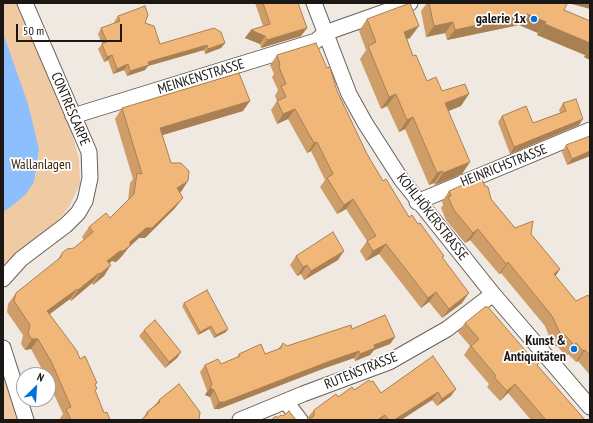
<!DOCTYPE html>
<html>
<head>
<meta charset="utf-8">
<style>
  body { margin:0 }
  #map { position:relative; width:593px; height:423px; overflow:hidden; background:#f0e9e1; font-family:"PT Sans Narrow",sans-serif }
  canvas { display:block }
  .frame { position:absolute; inset:0; border:4px solid #1a1715; pointer-events:none }
  .north { position:absolute; left:16px; top:367px; width:40px; height:40px; box-sizing:border-box; background:#fff; border:1px solid #a3a2a1; border-radius:50%; rotate:25deg; font-size:11px; font-weight:700; line-height:16px; text-align:center; color:#1a1715 }
  .north::after { content:''; display:block; margin:auto; width:14px; height:18px; background:#0172d9; clip-path:polygon(50% 0,100% 100%,50% 72%,0 100%) }
  .scale { position:absolute; left:16px; top:24px; width:106px; height:18px; box-sizing:border-box; border:2px solid #1a1715; border-top:0; padding-left:5px; font-size:12px; line-height:14px; white-space:nowrap; color:#1a1715; -webkit-text-stroke:3px #fff; paint-order:stroke }
</style>
</head>
<body>
<div id="map">
<canvas width="593" height="423"></canvas>
<div class="frame"></div>
<div class="north">N</div>
<div class="scale">50 m</div>
</div>
<script>
const ctx = document.querySelector('canvas').getContext('2d');
ctx.lineJoin = 'round';
function fillPath(path, color) {
  ctx.fillStyle = color;
  ctx.fill(path, 'evenodd');
}
function poly(rows) {
  const path = new Path2D();
  for (const r of rows) {
    path.moveTo(r[0], r[1]);
    for (let i = 2; i < r.length; i += 2) path.lineTo(r[i], r[i + 1]);
  }
  return path;
}
function trace(path, color, width, dash) {
  ctx.strokeStyle = color;
  ctx.lineWidth = width;
  ctx.lineCap = dash ? 'butt' : 'round';
  ctx.setLineDash(dash || []);
  ctx.stroke(path);
}
function drawText(font, color, halo, rows, align = 'center') {
  ctx.font = font + ' "PT Sans Narrow",sans-serif';
  ctx.lineWidth = 3.5;
  ctx.setLineDash([]);
  ctx.textBaseline = 'middle';
  ctx.strokeStyle = halo;
  ctx.fillStyle = color;
  for (const [text, x, y, turn = 0] of rows) {
    ctx.save();
    ctx.translate(x, y);
    ctx.rotate((+turn || 0) * Math.PI / 180);
    ctx.textAlign = isNaN(turn) ? turn : align;
    if (halo) ctx.strokeText(text, 0, 0);
    ctx.fillText(text, 0, 0);
    ctx.restore();
  }
}
fillPath(poly([
  [3,3,19,3,69,124,79,158,80,184,69,207,55,224,12,258,3,268],
  [3,370,20,420,3,420]
]), '#f0caa3');
fillPath(poly([
  [3,33,28,104,39,149,34,182,26,194,12,206,3,212]
]), '#8dbffe');
const minor = poly([
  [314,3,349,94,365,123,401,179,493,294,590,407],
  [73,116,316,41,325,33,410,3],
  [417,202,590,130],
  [3,279,21,259,66,225,78,213,85,201,90,178,89,152,25,3],
  [3,348,26,420],
  [286,402,300,420],
  [240,420,303,394,389,362,447,329,493,294]
]);
trace(minor, '#665f59', 17);
trace(minor, '#fff', 15);
fillPath(poly([
  [255,3,298,3,307,28,301,36,261,48,260,44,245,38,251,30,263,26],
  [427,3,564,3,564,10,590,21,590,60,584,57,585,55,537,35,538,33,519,25,447,40,445,33,426,37,421,11],
  [118,16,145,23,160,44,225,43,221,48,205,54,204,50,148,66,145,70,127,76,124,70,113,74,108,60,104,62,98,49,102,44,98,34,101,28,115,23,114,22],
  [367,19,410,38,407,39,413,56,427,81,461,106,448,111,462,174,435,185,434,183,429,185,405,129,399,132,387,106,381,109,360,59,366,50,359,31],
  [277,55,337,91,367,154,383,181,409,217,418,224,444,256,442,258,462,303,442,318,429,302,421,308,379,254,366,261,360,251,367,241,346,209,337,214,320,187,325,180,311,151,307,153,288,119,277,124,271,110,277,101,275,96,278,90,272,77,274,74,270,65],
  [563,103,579,125,510,154,498,122,502,116,533,123,560,113,559,110],
  [122,108,243,111,162,135,171,163,181,192,179,193,175,208,145,238,139,238,129,247,122,256,116,262,112,261,109,263,104,276,93,285,92,283,71,301,70,299,50,314,80,359,95,385,95,392,104,413,110,420,59,420,63,414,48,381,48,375,45,375,31,349,25,350,21,344,23,335,7,312,8,304,16,293,57,261,62,253,74,248,84,240,82,237,89,227,110,218,128,201,130,183,133,179,115,119],
  [590,137,590,156,567,165,562,152,566,145],
  [449,191,491,199,515,228,531,234,560,269,555,276,576,301,590,299,590,375,578,361,576,362,568,354,566,356,557,346,553,346,545,326,501,273,499,274,470,240,465,243,446,220,441,208,443,205,442,202],
  [296,256,338,260,304,280,301,274,297,276,290,265],
  [184,303,226,332,214,338,209,329,198,335,182,306],
  [465,323,537,365,585,420,531,420,508,393,500,401,487,387,489,384,464,355,470,346,458,332],
  [352,329,395,337,390,344,374,350,370,355,355,361,354,358,325,368,219,409,214,409,210,397,205,395,207,391,200,372,205,365,221,364,237,357,239,354,265,354,278,349,283,343,287,346],
  [144,330,181,352,177,358,165,368,139,336],
  [433,356,451,396,437,406,432,400,401,420,308,420,308,417,314,410,338,397,371,382,381,393],
  [159,400,199,420,143,418,147,412,154,406]
]), '#cf9d67');
fillPath(poly([
  [568,3,590,3,590,9],
  [527,14,546,22,538,33,519,25,447,40,455,30],
  [453,22,445,33,426,37,434,26],
  [545,24,590,43,590,48,585,55,537,35],
  [419,26,410,38,395,44,404,32],
  [307,28,301,36,261,48,267,40],
  [251,30,265,36,260,44,245,38],
  [225,43,221,48,205,54,208,49],
  [207,45,204,50,148,66,145,70,127,76,130,71,148,62],
  [590,49,590,60,584,57],
  [112,55,108,60,104,62,107,57],
  [128,64,124,70,113,74,117,69],
  [396,94,387,106,381,109,389,97],
  [469,94,461,106,436,116,445,103],
  [250,101,243,111,153,138,160,128],
  [295,109,288,119,277,124,283,114],
  [413,117,405,129,399,132,407,120],
  [583,119,579,125,510,154,514,147],
  [317,142,311,151,307,153,314,143],
  [590,151,590,156,567,165,572,159],
  [470,162,462,174,435,185,443,173],
  [442,171,434,183,429,185,437,173],
  [188,181,181,192,169,198,177,188],
  [183,198,175,208,145,238,139,238,129,247,122,256,116,262,112,261,100,271,107,261,130,242,146,228],
  [353,199,346,209,337,214,344,205],
  [478,229,470,240,465,243,473,233],
  [386,244,379,254,366,261,373,251],
  [344,251,338,260,304,280,311,271],
  [508,262,501,273,499,274,506,264],
  [111,265,104,276,93,285,100,274],
  [307,265,301,274,297,276,303,267],
  [560,269,553,280,554,274],
  [99,273,92,283,71,301,78,290],
  [77,289,70,299,40,321,47,311],
  [436,292,429,302,421,308,428,298],
  [469,293,462,303,442,318,449,309],
  [211,326,209,329,198,335,200,332],
  [228,329,226,332,214,338,216,335],
  [561,335,565,335,557,346,553,346],
  [395,337,390,344,374,350,370,355,355,361,360,354,374,345],
  [32,339,38,339,31,349,25,350],
  [576,343,568,354,566,356,574,345],
  [585,350,578,361,576,362,583,351],
  [359,351,354,358,325,368,219,409,214,409,219,402],
  [181,352,177,358,165,368,169,362],
  [515,384,508,393,500,401,507,391],
  [210,388,214,390,210,397,205,395],
  [456,389,451,396,437,406,442,399],
  [438,392,432,400,401,420,394,420],
  [385,415,381,420,377,420]
]), '#a98054');
const building = poly([
  [263,3,298,3,307,28,267,40,265,36,251,30,270,24,263,3],
  [410,3,419,26,404,32,413,56,416,55,427,81,436,77,442,91,465,84,469,94,445,103,470,162,443,173,442,171,437,173,413,117,407,120,396,94,389,97,368,46,376,42,367,19,410,3],
  [429,3,564,3,567,4,564,10,590,21,590,43,545,24,546,22,527,14,455,30,453,22,434,26,429,3],
  [145,6,148,15,145,23,154,26,160,44,214,28,221,32,225,43,208,49,207,45,148,62,149,65,130,71,128,64,117,69,112,55,107,57,102,44,107,42,101,28,120,21,118,16,145,6],
  [316,43,327,68,330,67,337,91,367,154,383,181,386,179,409,217,412,215,418,224,420,223,444,256,442,257,469,293,449,309,436,292,428,298,386,244,373,251,367,241,376,236,353,199,344,205,327,178,333,174,317,142,314,143,295,109,283,114,277,101,286,97,281,86,286,84,279,67,280,64,277,55,316,43],
  [239,73,250,101,160,128,171,163,181,163,189,171,188,181,177,188,183,198,152,228,146,228,130,242,130,246,123,251,120,251,107,261,111,265,100,274,99,273,78,290,77,289,47,311,77,351,80,359,85,356,97,383,95,384,97,389,95,390,104,413,107,412,110,420,71,420,66,409,71,407,52,363,38,339,32,339,28,334,30,325,14,301,16,293,61,257,62,253,67,249,74,248,93,232,89,227,106,213,110,218,134,194,137,173,142,174,122,108,239,73],
  [576,99,583,119,514,147,502,116,526,106,533,123,566,111,563,103,576,99],
  [590,136,590,151,572,159,566,145,590,136],
  [481,177,485,186,488,187,491,199,515,228,533,221,531,234,560,269,554,274,576,301,588,295,590,299,590,355,585,350,583,351,576,343,574,345,565,335,561,335,552,316,508,262,506,264,478,229,473,233,454,210,448,197,451,196,449,191,481,177],
  [333,232,344,251,311,271,307,265,303,267,296,256,333,232],
  [207,290,228,329,216,335,211,326,200,332,184,303,207,290],
  [485,307,488,307,530,356,532,355,539,363,537,365,585,420,546,420,515,384,507,391,494,377,496,376,471,346,479,339,465,323,485,307],
  [385,315,395,337,374,345,375,348,360,354,359,351,330,361,224,402,219,402,214,390,210,388,212,384,205,365,218,359,221,364,240,356,239,354,261,344,265,354,281,348,283,343,287,346,351,325,352,329,385,315],
  [155,320,181,352,169,362,144,330,155,320],
  [433,356,456,389,442,399,438,392,394,420,389,420,385,415,377,420,373,419,372,420,308,420,314,416,314,410,336,394,338,397,352,387,354,390,369,380,371,382,373,381,381,393,433,356],
  [179,384,200,412,199,420,141,420,148,414,147,412,160,402,159,400,179,384],
  [289,411,296,420,271,420,276,416,277,418,281,415,283,416,289,411]
]);
fillPath(building, '#f1b778');
trace(building, '#a98054', 1);
for (const [x, y, r, color] of [
  [534,19,4,"#0172d9"],
  [574,349,4,"#0172d9"]
]) {
  const dot = new Path2D();
  dot.arc(x, y, r, 0, 2 * Math.PI);
  ctx.fillStyle = color;
  ctx.fill(dot);
  trace(dot, '#fff', 1.5);
}
drawText('bold 14px', '#1a1715', '#fff', [
  ["galerie 1x",526,19],
  ["Kunst &",566,341],
  ["Antiquitäten",566,357]
], 'right');
drawText('14px', '#1a1715', '#fff', [
  ["MEINKENSTRASSE",201,77,-17],
  ["CONTRESCARPE",70,109,67],
  ["HEINRICHSTRASSE",504,166,-22],
  ["KOHLHÖKERSTRASSE",432,217,52],
  ["RUTENSTRASSE",361,371,-22]
]);
drawText('14px', '#3c2508', '#fff', [
  ["Wallanlagen",41,165]
]);
</script>
</body>
</html>
